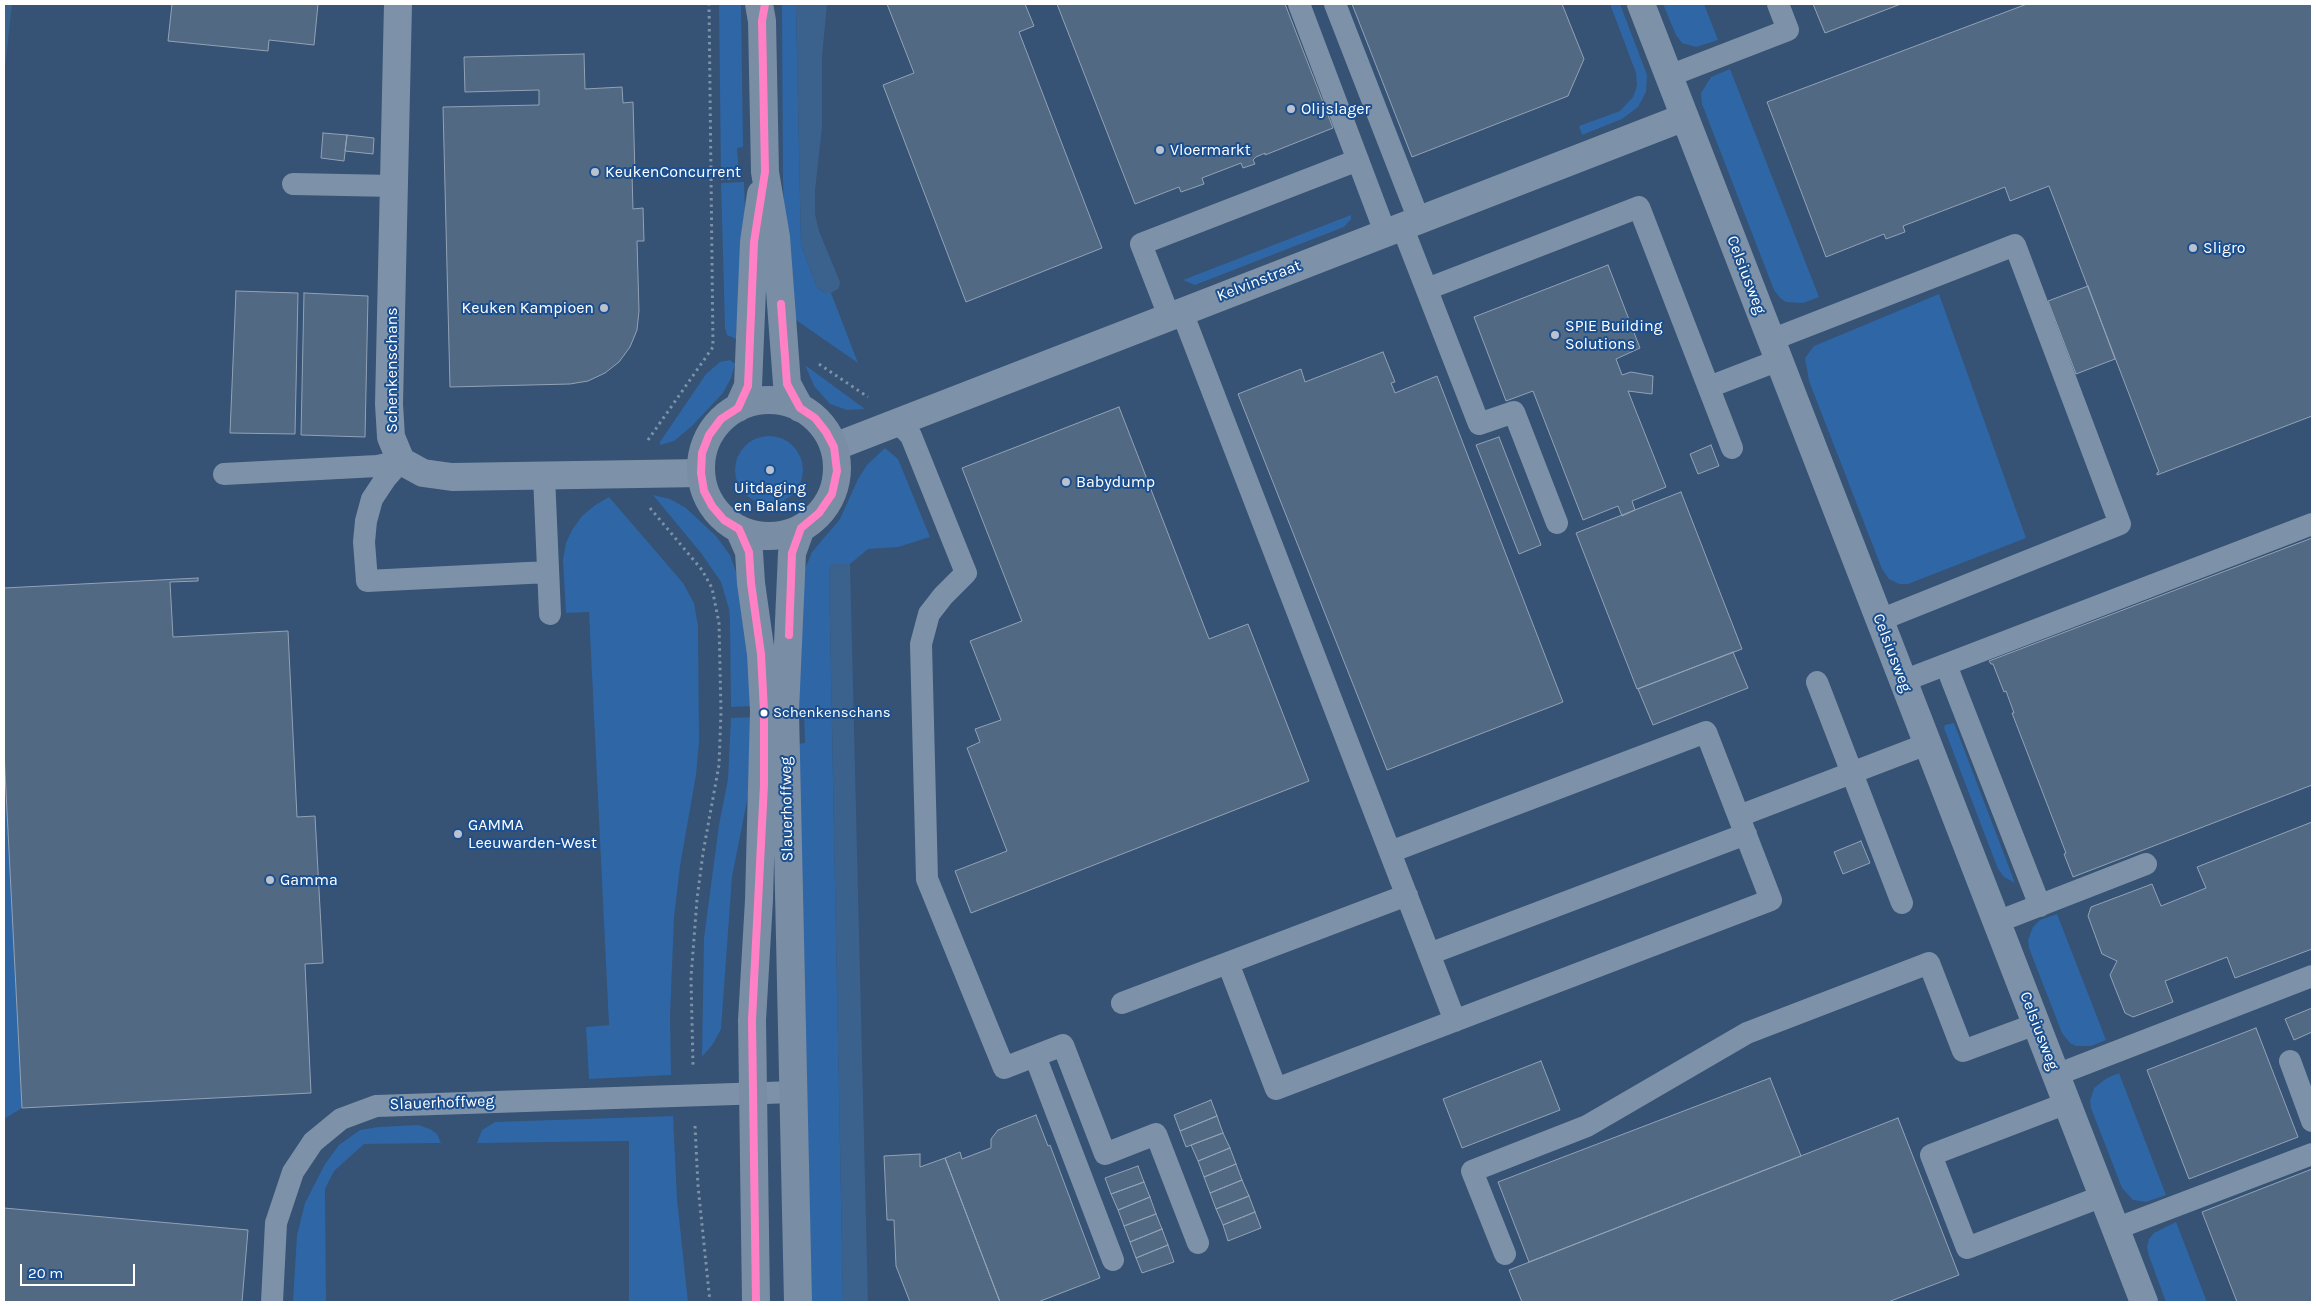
<!DOCTYPE html>
<html>
<head>
<meta charset="utf-8">
<style>
  body { margin:0 }
  #map { position:relative; width:2316px; height:1306px; overflow:hidden; background:#365274; font-family:Karla,sans-serif }
  canvas { display:block }
  .frame { position:absolute; inset:0; border:5px solid #fff; pointer-events:none }
  .scale { position:absolute; left:20px; top:1264px; width:115px; height:22px; box-sizing:border-box; border:2px solid #fff; border-top:0; padding-left:6px; font-size:15px; line-height:18px; white-space:nowrap; color:#fff; -webkit-text-stroke:4px #1b4f8f; paint-order:stroke }
</style>
</head>
<body>
<div id="map">
<canvas width="2316" height="1306"></canvas>
<div class="frame"></div>
<div class="scale">20 m</div>
</div>
<script>
const ctx = document.querySelector('canvas').getContext('2d');
ctx.lineJoin = 'round';
function fillPath(path, color) {
  ctx.fillStyle = color;
  ctx.fill(path, 'evenodd');
}
function poly(rows) {
  const path = new Path2D();
  for (const r of rows) {
    if (r.length === 3) {
      path.moveTo(r[0] + r[2], r[1]);
      path.arc(r[0], r[1], r[2], 0, 2 * Math.PI);
      continue;
    }
    path.moveTo(r[0], r[1]);
    for (let i = 2; i < r.length; i += 2) path.lineTo(r[i], r[i + 1]);
  }
  return path;
}
function trace(path, color, width, dash) {
  ctx.strokeStyle = color;
  ctx.lineWidth = width;
  ctx.lineCap = dash ? 'butt' : 'round';
  ctx.setLineDash(dash || []);
  ctx.stroke(path);
}
function drawText(font, color, halo, rows, align = 'center') {
  ctx.font = font + ' Karla,sans-serif';
  ctx.lineWidth = 4;
  ctx.setLineDash([]);
  ctx.textBaseline = 'middle';
  ctx.strokeStyle = halo;
  ctx.fillStyle = color;
  for (const [text, x, y, turn = 0] of rows) {
    ctx.save();
    ctx.translate(x, y);
    ctx.rotate((+turn || 0) * Math.PI / 180);
    ctx.textAlign = isNaN(turn) ? turn : align;
    if (halo) ctx.strokeText(text, 0, 0);
    ctx.fillText(text, 0, 0);
    ctx.restore();
  }
}
fillPath(poly([
  [719,4,741,4,743,147,737,148,739,174,721,175],
  [782,4,796,4,801,244,817,288,826,293,831,293,858,363,793,318,785,235,783,181],
  [1610,4,1620,4,1644,67,1647,75,1646,92,1638,107,1622,119,1582,135,1579,126,1620,111,1633,97,1637,86,1636,73],
  [1663,4,1704,4,1718,40,1696,47,1682,43,1676,35],
  [1730,69,1819,297,1803,303,1786,302,1780,298,1774,290,1702,104,1701,93,1711,77],
  [744,182,745,212,736,339,727,335,725,328,721,183],
  [1351,215,1351,219,1344,227,1195,285,1183,280],
  [1939,294,2026,538,1908,584,1899,584,1889,579,1882,569,1809,381,1805,358,1814,346],
  [730,360,735,364,731,378,723,393,692,426,674,441,660,445,660,442,706,374,720,362],
  [805,365,865,409,847,410,830,404,814,386],
  [769,470,34],
  [885,448,898,459,930,537,898,547,868,549,850,564,829,569,843,1302,809,1302,797,744,805,743,804,708,795,708,803,588,805,569,812,552,840,519,858,479,867,465],
  [653,495,670,499,686,508,716,536,730,555,739,580,754,706,731,707,730,621,729,609,721,582,701,553],
  [609,497,683,583,694,603,698,626,699,742,696,775,680,866,674,917,670,1018,671,1075,589,1079,586,1027,609,1025,589,612,566,613,563,560,566,543,572,530,582,516,594,506],
  [755,717,754,765,732,877,721,1029,713,1044,702,1057,704,938,719,825,728,779,731,718],
  [1954,723,2015,883,2004,877,1998,869,1944,728,1945,725],
  [4,752,22,1108,4,1119],
  [2057,914,2106,1040,2091,1046,2076,1046,2070,1043,2062,1033,2029,948,2028,940,2033,927,2040,920],
  [2119,1073,2166,1195,2146,1202,2133,1200,2122,1188,2091,1108,2090,1101,2094,1088,2107,1078],
  [673,1116,677,1199,688,1302,629,1302,629,1141,477,1143,482,1130,495,1122],
  [418,1125,430,1129,437,1134,441,1143,364,1144,334,1171,325,1189,326,1302,293,1302,297,1235,305,1203,325,1164,339,1145,360,1130,379,1127],
  [2176,1222,2207,1302,2166,1302,2149,1256,2147,1247,2149,1239,2154,1233]
]), '#2f66a5');
fillPath(poly([
  [4,4,12,4,4,77],
  [796,4,827,4,822,57,822,128,815,190,815,214,819,231,840,282,839,288,831,293,826,293,817,288,801,244],
  [831,564,850,564,868,1302,843,1302,829,569]
]), '#3b618d');
const building = poly([
  [172,4,318,4,314,45,269,40,268,51,168,41,172,4],
  [887,4,1025,4,1034,26,1019,32,1102,248,966,302,883,85,914,73,887,4],
  [1057,4,1285,4,1333,128,1265,155,1265,153,1256,157,1253,160,1255,164,1243,168,1241,163,1202,178,1204,184,1181,192,1179,187,1135,204,1057,4],
  [1352,4,1562,4,1584,59,1568,96,1412,157,1352,4],
  [1813,4,1901,4,1825,33,1813,4],
  [2027,4,2312,4,2312,416,2157,475,2157,473,2159,472,2049,186,2010,201,2005,187,1903,226,1905,232,1886,239,1884,234,1826,257,1767,102,2027,4],
  [584,54,585,89,622,87,623,103,633,102,635,174,632,174,633,209,643,208,644,241,637,241,639,311,637,330,630,347,619,362,605,373,588,381,570,384,450,387,443,107,539,105,539,90,465,92,464,57,584,54],
  [323,133,347,135,344,161,321,158,323,133],
  [347,135,374,138,373,154,345,151,347,135],
  [1608,265,1640,348,1616,359,1622,375,1631,372,1653,376,1652,394,1628,391,1666,487,1632,501,1635,510,1622,516,1618,506,1583,520,1533,391,1506,401,1474,317,1608,265],
  [2088,286,2115,359,2076,374,2048,301,2088,286],
  [236,291,298,293,295,434,230,433,236,291],
  [304,293,368,296,365,437,301,435,304,293],
  [1383,352,1395,382,1391,383,1395,393,1437,376,1563,702,1387,770,1238,394,1301,369,1305,382,1383,352],
  [1119,407,1209,639,1248,624,1309,781,971,913,955,871,1007,851,967,748,980,742,975,729,1001,720,970,641,1022,621,962,468,1119,407],
  [1499,437,1541,545,1519,554,1476,445,1499,437],
  [1711,445,1719,466,1698,474,1690,454,1711,445],
  [1681,492,1742,649,1637,689,1576,533,1681,492],
  [2312,538,2312,785,2073,877,2064,854,2066,853,2012,713,2014,713,2006,691,2004,692,1993,664,1991,664,1989,661,2312,538],
  [198,578,198,581,170,582,173,637,288,631,297,817,315,816,323,963,305,964,311,1093,22,1108,4,752,4,588,198,578],
  [1733,652,1748,688,1653,725,1638,689,1733,652],
  [2312,822,2312,949,2235,978,2227,957,2165,981,2173,1002,2133,1017,2125,1013,2110,975,2117,961,2102,954,2088,916,2091,907,2152,884,2161,906,2206,888,2197,867,2312,822],
  [1861,841,1870,863,1843,874,1834,852,1861,841],
  [2312,1008,2312,1032,2294,1040,2285,1019,2312,1008],
  [2256,1028,2298,1137,2189,1179,2147,1070,2256,1028],
  [1541,1061,1560,1110,1462,1148,1443,1099,1541,1061],
  [1770,1078,1801,1156,1529,1262,1498,1182,1770,1078],
  [1211,1100,1217,1116,1180,1131,1174,1115,1211,1100],
  [1036,1115,1048,1146,1050,1145,1100,1278,1038,1302,1000,1302,945,1158,960,1152,962,1159,991,1148,991,1139,998,1130,1036,1115],
  [1217,1116,1223,1133,1186,1147,1180,1131,1217,1116],
  [1898,1118,1959,1275,1888,1302,1522,1302,1509,1270,1898,1118],
  [1223,1133,1230,1148,1198,1161,1191,1145,1223,1133],
  [1230,1148,1236,1164,1204,1177,1198,1161,1230,1148],
  [920,1154,920,1167,945,1158,1000,1302,910,1302,896,1266,894,1220,887,1220,884,1156,920,1154],
  [1236,1164,1242,1180,1210,1193,1204,1177,1236,1164],
  [1138,1166,1144,1182,1111,1194,1105,1178,1138,1166],
  [2312,1169,2312,1302,2237,1302,2202,1212,2312,1169],
  [1242,1180,1249,1196,1216,1209,1210,1193,1242,1180],
  [1144,1182,1150,1197,1118,1210,1111,1194,1144,1182],
  [1249,1196,1255,1212,1223,1225,1216,1209,1249,1196],
  [1150,1197,1156,1214,1124,1226,1118,1210,1150,1197],
  [4,1208,248,1230,242,1302,4,1302,4,1208],
  [1255,1212,1261,1228,1228,1241,1223,1225,1255,1212],
  [1156,1214,1162,1229,1130,1242,1124,1226,1156,1214],
  [1162,1229,1168,1245,1136,1258,1130,1242,1162,1229],
  [1168,1245,1174,1262,1142,1273,1136,1258,1168,1245]
]);
fillPath(building, '#526984');
trace(building, '#92a2b6', 1);
trace(poly([
  [721,178,732,178],
  [819,364,868,397],
  [648,440,713,347,709,4],
  [650,508,702,570,712,588,719,623,721,712,719,765,703,853,697,899,691,978,693,1065],
  [695,1126,698,1186,710,1302]
]), '#7d92a8', 3, [2.5, 4]);
trace(poly([
  [1299,4,1385,232],
  [1335,4,1419,220],
  [1669,76,1788,30,1778,4],
  [293,184,394,186],
  [1402,226,1479,424,1514,412,1557,523],
  [1427,289,1639,207,1732,448],
  [1182,312,1455,1021],
  [1169,316,1141,244,1358,160],
  [1771,340,2015,245,2120,524,1880,620],
  [1709,387,1779,360],
  [897,421,911,436,966,573,943,596,929,614,921,644,927,879,1004,1068,1063,1045,1105,1154,1156,1134,1198,1243],
  [401,461,386,478,372,499,366,521,364,542,367,581,548,572],
  [224,474,377,466,401,461],
  [544,476,550,614],
  [1946,665,2040,906],
  [1903,681,2312,524],
  [1817,682,1902,903],
  [1739,816,1927,744],
  [1997,922,2146,864],
  [1429,954,1746,834],
  [1228,963,1276,1089,1771,900,1706,732,1390,852],
  [1122,1003,1407,895],
  [1035,1056,1113,1260],
  [2290,1061,2312,1121],
  [2056,1075,2312,976],
  [2067,1103,1931,1155,1967,1248,2103,1196],
  [2115,1229,2312,1154],
  [1505,1254,1472,1171,1587,1126,1747,1033,1929,963,1963,1051,2036,1024],
  [272,1302,276,1223,293,1172,313,1142,341,1119,376,1106,794,1092]
]), '#7d92a8', 22);
trace(poly([
  [398,4,389,404,391,437,401,461,423,473,452,477,701,473],
  [1641,4,2144,1302],
  [834,447,1685,117]
]), '#7d92a8', 28);
trace(poly([
  [759,4,762,21,765,172,776,237,787,384,800,408],
  [769,468,68],
  [738,408,748,386,754,242,761,194],
  [739,529,749,552,751,583,761,654,764,711,759,900,752,1020,756,1302],
  [798,1302,785,711,792,553,801,528]
]), '#798da4', 28);
trace(poly([
  [781,304,787,384,800,408,815,418,826,432,834,447,837,471,832,494,819,513,801,528,792,553,789,635],
  [756,1302,752,1020,764,785,764,711,761,654,751,583,749,552,739,529,724,520,712,506,704,491,701,473,702,453,709,435,721,419,738,408,748,386,754,242,765,172,762,21,765,4]
]), '#ff80c5', 8);
for (const [x, y, r, color] of [
  [1291,109,5,"#b9c2ce"],
  [1160,150,5,"#b9c2ce"],
  [595,172,5,"#b9c2ce"],
  [2193,248,5,"#b9c2ce"],
  [604,308,5,"#b9c2ce"],
  [1555,335,5,"#b9c2ce"],
  [770,470,5,"#b9c2ce"],
  [1066,482,5,"#b9c2ce"],
  [764,713,4.5,"#fff"],
  [458,834,5,"#b9c2ce"],
  [270,880,5,"#b9c2ce"]
]) {
  const dot = new Path2D();
  dot.arc(x, y, r, 0, 2 * Math.PI);
  ctx.fillStyle = color;
  ctx.fill(dot);
  trace(dot, '#1b4f8f', 2);
}
drawText('15px', '#fff', '#1b4f8f', [
  ["Schenkenschans",773,713]
], 'left');
drawText('16px', '#fff', '#1b4f8f', [
  ["Olijslager",1301,109],
  ["Vloermarkt",1170,150],
  ["KeukenConcurrent",605,172],
  ["Sligro",2203,248],
  ["Keuken Kampioen",594,308,"right"],
  ["SPIE Building",1565,326],
  ["Solutions",1565,344],
  ["Babydump",1076,482],
  ["Uitdaging",770,488,"center"],
  ["en Balans",770,506,"center"],
  ["GAMMA",468,825],
  ["Leeuwarden-West",468,843],
  ["Gamma",280,880]
], 'left');
drawText('16px', '#fff', '#1b4f8f', [
  ["Celsiusweg",1746,275,69],
  ["Kelvinstraat",1259,281,-21],
  ["Schenkenschans",392,370,-90],
  ["Celsiusweg",1892,653,69],
  ["Slauerhoffweg",787,809,-91],
  ["Celsiusweg",2039,1031,69],
  ["Slauerhoffweg",442,1103,-2]
]);
</script>
</body>
</html>
